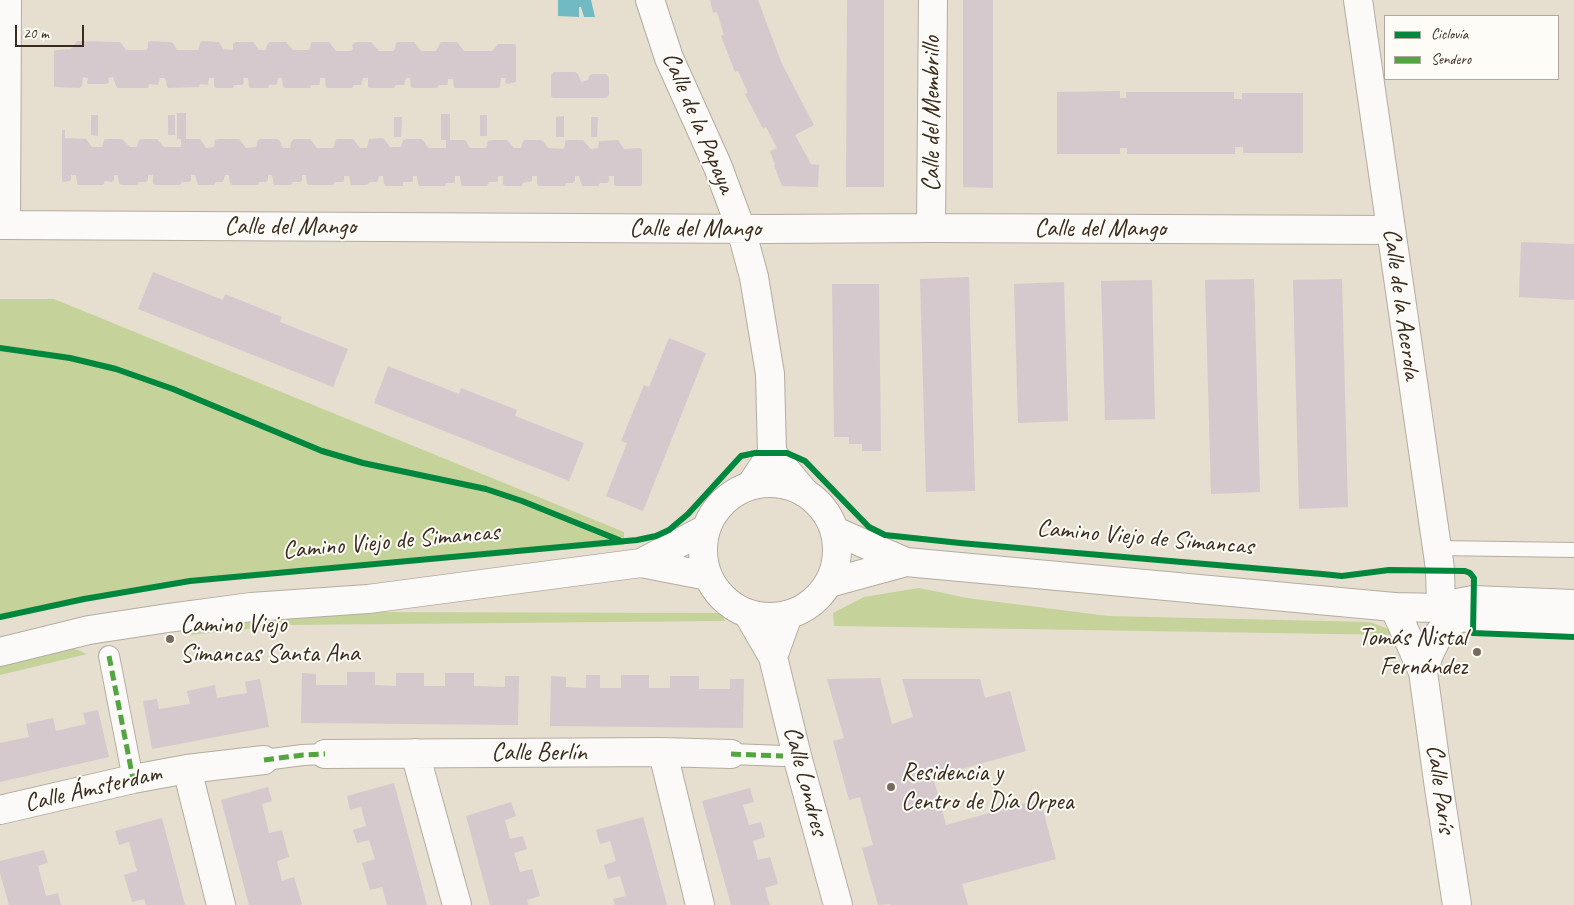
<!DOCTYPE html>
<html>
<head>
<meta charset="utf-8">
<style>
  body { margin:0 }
  #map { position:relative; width:1574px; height:905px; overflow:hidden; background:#e6dece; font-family:Caveat,sans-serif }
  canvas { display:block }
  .legend { position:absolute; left:1384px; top:15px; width:175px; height:65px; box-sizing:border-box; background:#fdfcf7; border:1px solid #afa8a0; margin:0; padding:6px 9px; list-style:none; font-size:15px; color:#3b2a1e }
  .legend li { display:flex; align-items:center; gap:10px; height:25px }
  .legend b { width:25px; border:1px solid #afa8a0 }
  .scale { position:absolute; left:15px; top:25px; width:69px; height:22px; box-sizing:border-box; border:2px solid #3b2a1e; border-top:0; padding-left:6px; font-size:15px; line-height:18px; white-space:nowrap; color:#3b2a1e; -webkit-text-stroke:4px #fdfcf7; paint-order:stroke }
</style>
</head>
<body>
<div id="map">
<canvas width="1574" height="905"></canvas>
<ul class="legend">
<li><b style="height:6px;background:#00873e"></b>Ciclovía</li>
<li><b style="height:6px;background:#54a441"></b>Sendero</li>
</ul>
<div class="scale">20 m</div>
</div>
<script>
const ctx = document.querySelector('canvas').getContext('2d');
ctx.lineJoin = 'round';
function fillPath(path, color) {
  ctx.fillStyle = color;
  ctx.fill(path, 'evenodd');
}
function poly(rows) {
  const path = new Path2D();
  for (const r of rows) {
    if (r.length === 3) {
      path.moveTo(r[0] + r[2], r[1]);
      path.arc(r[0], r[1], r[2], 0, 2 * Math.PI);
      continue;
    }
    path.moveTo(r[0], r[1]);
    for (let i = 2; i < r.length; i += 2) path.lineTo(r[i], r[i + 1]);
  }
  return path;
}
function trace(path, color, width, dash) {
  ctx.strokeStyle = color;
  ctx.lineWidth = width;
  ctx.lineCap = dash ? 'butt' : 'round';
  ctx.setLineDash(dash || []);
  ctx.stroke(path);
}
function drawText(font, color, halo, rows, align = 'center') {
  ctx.font = font + ' Caveat,sans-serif';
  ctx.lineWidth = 4;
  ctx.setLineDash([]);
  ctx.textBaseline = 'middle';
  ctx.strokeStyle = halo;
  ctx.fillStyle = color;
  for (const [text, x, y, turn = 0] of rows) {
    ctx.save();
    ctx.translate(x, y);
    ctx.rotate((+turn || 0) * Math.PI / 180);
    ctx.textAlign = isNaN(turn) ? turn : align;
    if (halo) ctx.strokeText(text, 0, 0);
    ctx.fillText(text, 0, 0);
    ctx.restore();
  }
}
fillPath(poly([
  [0,299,54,299,624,532,624,545,285,573,177,585,69,604,0,619],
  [919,588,967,598,1108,616,1370,622,1386,628,1396,635,834,626,833,613,864,597],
  [367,612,721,613,725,621,285,625,190,635,200,623],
  [71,647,87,654,0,675,0,663]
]), '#c5d39b');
fillPath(poly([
  [558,0,591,0,595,17,584,17,581,7,579,7,579,17,558,16]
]), '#71bac4');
fillPath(poly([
  [710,0,758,0,782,64,814,125,795,135,811,164,819,165,818,187,782,186,774,165,775,165,770,151,777,148,766,127,763,129,745,94,748,93,738,71,735,72,721,36,724,35,717,12,713,13],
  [847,0,884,0,884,187,846,187],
  [963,0,993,0,993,188,963,187],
  [77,41,119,42,121,43,126,50,146,50,148,48,148,42,151,41,170,42,173,43,177,50,198,50,199,48,200,43,202,41,219,42,223,49,232,50,233,49,233,44,236,42,253,42,259,50,266,50,267,45,270,42,286,42,293,50,308,50,310,49,311,43,313,42,329,42,336,51,351,51,353,49,352,45,356,42,371,42,379,51,393,51,395,49,396,43,398,42,414,42,421,51,436,51,441,42,457,42,464,51,492,51,498,44,515,44,516,46,516,82,507,84,505,82,506,78,501,78,500,87,498,88,455,88,454,87,453,79,448,79,448,83,447,85,439,85,437,88,413,88,411,87,410,78,406,78,404,85,396,85,394,88,370,88,368,87,368,78,363,78,361,85,354,85,352,88,327,88,326,87,325,78,320,78,320,83,319,85,311,85,310,88,285,88,283,86,282,78,278,78,277,83,276,85,269,85,268,88,250,88,249,86,248,78,243,78,244,83,242,85,234,85,233,88,216,88,214,86,214,78,209,78,208,85,200,84,199,87,168,88,167,86,166,80,164,78,160,78,158,85,149,84,148,88,117,88,113,77,108,78,109,82,107,84,89,84,87,83,88,78,83,77,82,86,80,88,56,87,54,86,54,51,56,50,71,49],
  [554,72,575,72,578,74,581,82,588,80,589,76,592,74,606,74,609,77,609,95,606,98,553,98,551,96,551,75],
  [1120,91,1120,98,1126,98,1126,92,1234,92,1234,99,1242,99,1242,93,1303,93,1303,153,1243,153,1243,147,1235,147,1235,154,1127,154,1127,148,1120,148,1120,154,1057,154,1057,92],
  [177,113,186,113,186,139,200,139,206,148,214,147,215,140,218,139,239,139,246,148,256,147,258,140,260,139,276,139,279,140,283,148,290,148,291,142,294,139,310,139,317,148,333,148,334,146,335,141,337,139,353,139,360,148,367,148,369,139,383,138,390,147,401,147,403,140,406,139,421,139,424,141,427,147,429,148,446,148,446,140,441,140,441,114,450,114,450,140,464,140,466,141,469,147,471,148,486,148,488,141,491,140,507,140,514,148,521,148,523,141,525,140,540,140,543,141,548,148,563,149,565,146,565,141,567,140,583,140,591,149,598,148,599,141,618,140,624,149,640,148,642,150,642,185,641,186,616,186,614,185,614,176,609,176,609,181,607,183,600,183,598,186,582,186,579,176,575,176,575,181,573,183,566,183,565,186,539,186,537,184,537,176,532,176,532,181,523,183,522,186,505,186,503,184,503,176,498,176,498,181,496,182,489,182,487,186,462,186,461,184,460,176,455,176,455,181,454,183,446,183,445,186,420,186,418,184,417,176,413,176,413,181,411,182,403,182,403,186,386,186,384,184,383,176,379,176,378,181,377,182,370,182,367,185,351,185,349,176,344,176,344,180,343,182,335,182,333,185,309,185,307,184,306,175,302,175,302,180,300,182,293,182,291,185,274,185,272,175,268,175,268,180,266,182,259,182,258,185,232,185,230,183,229,175,225,175,223,182,216,182,214,185,198,185,195,175,191,175,191,180,189,182,182,182,180,185,155,185,153,183,153,175,148,175,148,180,146,182,139,182,137,185,121,185,119,183,118,175,114,175,114,180,112,182,105,181,103,185,78,185,77,183,76,175,71,175,71,180,70,181,63,182,62,180,62,130,65,130,65,138,86,139,92,147,102,147,104,140,106,139,122,139,130,147,137,147,139,140,141,139,157,139,164,147,181,147,181,139,177,139],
  [91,115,98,115,98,136,91,135],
  [168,115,175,115,175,135,168,135],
  [480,115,487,115,487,136,480,136],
  [564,116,564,137,556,137,556,117],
  [394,117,402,117,401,137,394,137],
  [591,117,598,117,597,137,591,137],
  [1521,242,1574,244,1574,300,1519,297],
  [153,272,223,300,225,294,282,317,280,322,348,349,333,387,138,309],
  [969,277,975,491,926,492,920,279],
  [1254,279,1260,492,1211,494,1205,280],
  [1342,279,1348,507,1299,509,1293,280],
  [1152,280,1155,419,1105,420,1101,281],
  [1064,282,1068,421,1018,423,1014,284],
  [832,284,879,284,881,451,862,451,862,444,849,444,849,437,834,437],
  [669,338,706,353,643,511,606,496,627,443,621,441,644,385,649,387],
  [388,366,459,394,461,388,517,410,515,416,584,443,569,481,374,403],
  [347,672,375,672,375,685,396,686,396,673,424,673,424,686,445,686,445,673,474,673,474,686,505,687,505,676,519,676,518,725,301,723,302,673,316,674,316,685,347,685],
  [586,675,600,675,600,688,621,688,621,675,649,675,649,688,670,688,670,676,699,676,699,689,730,689,730,679,744,679,743,728,550,726,551,676,566,677,566,687,586,688],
  [880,678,892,724,913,717,902,679,980,679,985,698,1010,691,1026,751,933,777,946,825,1040,799,1056,859,962,884,968,905,890,905,890,904,878,905,862,848,873,845,860,797,849,800,833,741,844,738,827,679],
  [260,679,269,727,152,749,143,701,157,699,159,709,190,704,187,691,215,685,217,698,247,693,245,682],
  [98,710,109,757,0,782,0,743,29,737,26,724,53,718,56,731,86,724,83,713],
  [394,783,427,905,387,905,382,887,370,890,362,863,375,859,369,840,357,843,353,830,366,826,361,807,350,810,347,796],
  [268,787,272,801,262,804,269,833,282,830,289,857,277,861,282,881,294,877,302,904,300,905,249,905,221,800],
  [750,788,754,802,743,805,749,825,761,822,765,837,753,841,758,860,770,857,778,884,765,888,770,905,731,905,702,801],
  [511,802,516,816,505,820,510,839,523,836,527,849,514,853,520,872,532,869,540,896,527,900,529,905,490,905,466,816],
  [643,817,667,905,615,905,613,899,626,896,620,876,608,879,604,865,616,861,610,841,600,844,596,830],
  [162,818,185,905,146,905,144,899,132,902,124,875,137,871,129,842,119,845,115,831],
  [44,850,48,863,38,866,46,896,58,893,61,905,9,905,0,873,0,861]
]), '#d5c9cd');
const service = poly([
  [1437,548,1574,550]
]);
const pedestrian = poly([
  [109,656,133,779],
  [731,754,783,756],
  [264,760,303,755,325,754]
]);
const minor = poly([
  [650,0,669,58,718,167,741,229,754,277,770,374,772,453,751,485],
  [1358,0,1437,548,1440,569,1441,608],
  [0,225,767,229,931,228,1390,230],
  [6,225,7,0],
  [931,228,933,0],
  [772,453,804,492],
  [1394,607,1423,672,1439,788,1457,905],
  [748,614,773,657,797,756,838,905],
  [773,657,788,615],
  [1423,672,1430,652,1440,632,1459,617],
  [415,753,457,905],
  [663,753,700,905],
  [325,754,660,752,731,754],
  [187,769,221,905],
  [0,810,133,779,187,769,264,760]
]);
const secondary = poly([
  [770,550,67],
  [835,531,906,562,1394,607,1441,608,1457,603,1473,600,1574,604],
  [641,563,706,529],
  [829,583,906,562],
  [1449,612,1459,617,1489,620,1574,624],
  [0,652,89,630,168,618,251,607,368,599,641,563,708,576]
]);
trace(service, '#b3aca1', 16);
trace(pedestrian, '#b3aca1', 22);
trace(minor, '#b3aca1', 30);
trace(secondary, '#b3aca1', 30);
trace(service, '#fbfaf8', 14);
trace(pedestrian, '#fbfaf8', 20);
trace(minor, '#fbfaf8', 28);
trace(secondary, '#fbfaf8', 28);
trace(poly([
  [109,656,133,779],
  [731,754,783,756],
  [264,760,303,755,325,754]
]), '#54a441', 5, [10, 5]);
trace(poly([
  [0,348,70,358,116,369,173,389,322,451,363,463,486,489,522,501,619,540],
  [0,617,84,599,190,581,637,540,656,536,669,530,688,514,741,456,755,453,787,453,805,461,869,527,885,535,960,543,1322,574,1342,576,1389,570,1465,571,1470,573,1474,578,1473,633,1574,637]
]), '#00873e', 6);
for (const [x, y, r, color] of [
  [170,639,5,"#77695c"],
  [1477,652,5,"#77695c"],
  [891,787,5,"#77695c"]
]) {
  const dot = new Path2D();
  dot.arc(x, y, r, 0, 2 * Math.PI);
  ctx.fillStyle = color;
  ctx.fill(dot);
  trace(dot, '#fdfcf7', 2);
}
drawText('25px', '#3b2a1e', '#fdfcf7', [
  ["Calle del Membrillo",932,114,-90],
  ["Calle de la Papaya",698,123,67],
  ["Calle del Mango",290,227],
  ["Calle del Mango",695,229],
  ["Calle del Mango",1100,229],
  ["Calle de la Acerola",1401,304,82],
  ["Camino Viejo de Simancas",1145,538,5],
  ["Camino Viejo de Simancas",391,542,-5],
  ["Calle Berlín",539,753],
  ["Calle Londres",805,781,75],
  ["Calle Ámsterdam",93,789,-13],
  ["Calle París",1440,789,82]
]);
drawText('25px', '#3b2a1e', '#fdfcf7', [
  ["Camino Viejo",180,625],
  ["Simancas Santa Ana",180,654],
  ["Tomás Nistal",1467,638,"right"],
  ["Fernández",1467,667,"right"],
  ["Residencia y",901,773],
  ["Centro de Día Orpea",901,802]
], 'left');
</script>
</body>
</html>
